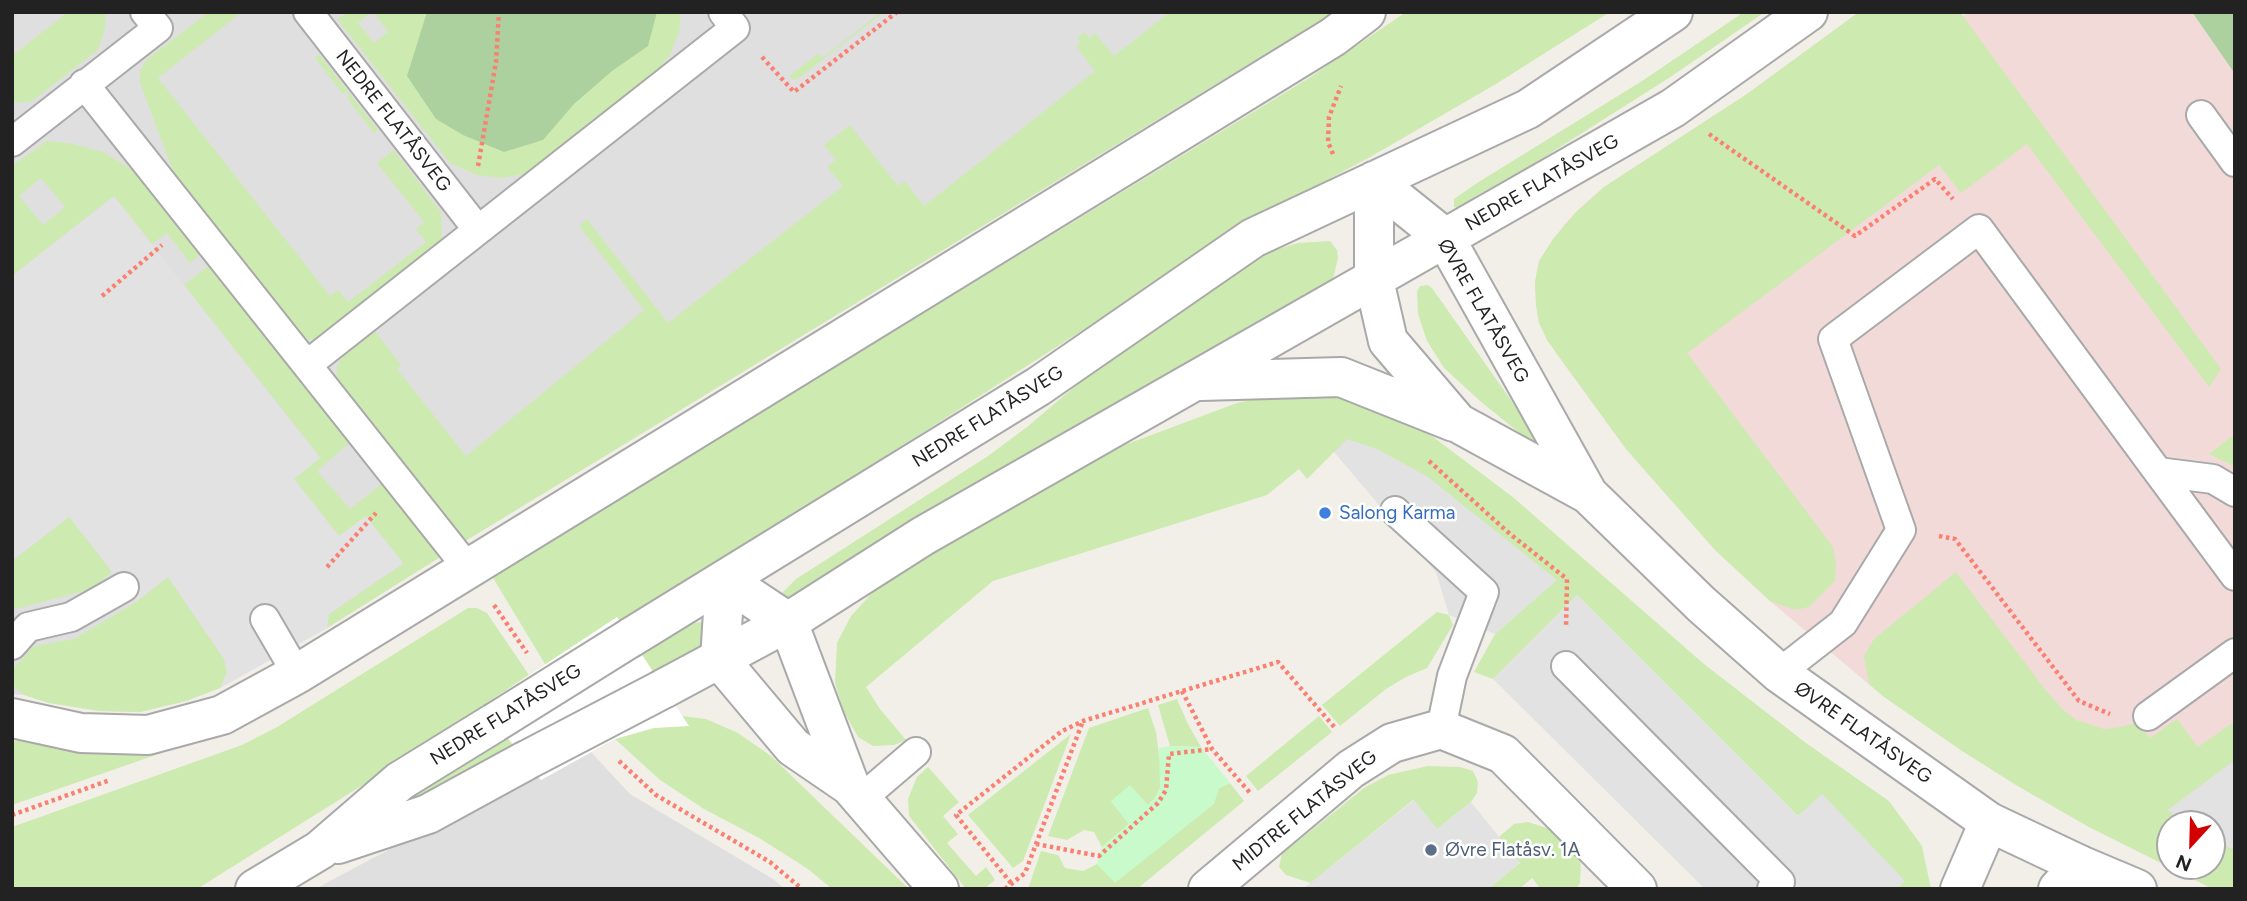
<!DOCTYPE html>
<html>
<head>
<meta charset="utf-8">
<style>
  body { margin:0 }
  #map { position:relative; width:2247px; height:901px; overflow:hidden; background:#f2efe9; font-family:Figtree,sans-serif }
  canvas { display:block }
  .frame { position:absolute; inset:0; border:14px solid #222; pointer-events:none }
  .north { position:absolute; left:2156px; top:810px; width:70px; height:70px; box-sizing:border-box; background:#fff; border:2px solid #a7a7a7; border-radius:50%; rotate:202deg; font-size:19px; font-weight:700; line-height:28px; text-align:center; color:#222 }
  .north::after { content:''; display:block; margin:auto; width:24px; height:32px; background:#d40000; clip-path:polygon(50% 0,100% 100%,50% 72%,0 100%) }
</style>
</head>
<body>
<div id="map">
<canvas width="2247" height="901"></canvas>
<div class="frame"></div>
<div class="north">N</div>
</div>
<script>
const ctx = document.querySelector('canvas').getContext('2d');
ctx.lineJoin = 'round';
function fillPath(path, color) {
  ctx.fillStyle = color;
  ctx.fill(path, 'evenodd');
}
function poly(rows) {
  const path = new Path2D();
  for (const r of rows) {
    path.moveTo(r[0], r[1]);
    for (let i = 2; i < r.length; i += 2) path.lineTo(r[i], r[i + 1]);
  }
  return path;
}
function trace(path, color, width, dash) {
  ctx.strokeStyle = color;
  ctx.lineWidth = width;
  ctx.lineCap = dash ? 'butt' : 'round';
  ctx.setLineDash(dash || []);
  ctx.stroke(path);
}
function drawText(font, color, halo, rows, align = 'center') {
  ctx.font = font + ' Figtree,sans-serif';
  ctx.lineWidth = 5;
  ctx.setLineDash([]);
  ctx.textBaseline = 'middle';
  ctx.strokeStyle = halo;
  ctx.fillStyle = color;
  for (const [text, x, y, turn = 0] of rows) {
    ctx.save();
    ctx.translate(x, y);
    ctx.rotate((+turn || 0) * Math.PI / 180);
    ctx.textAlign = isNaN(turn) ? turn : align;
    if (halo) ctx.strokeText(text, 0, 0);
    ctx.fillText(text, 0, 0);
    ctx.restore();
  }
}
fillPath(poly([
  [12,12,1334,12,462,543,327,628,220,688,186,701,140,712,100,711,49,703,24,695,12,694],
  [591,752,630,794,773,879,785,889,315,889,534,772,541,780]
]), '#e0dfdf');
fillPath(poly([
  [1859,12,1960,12,1963,16,1969,12,2192,12,2235,74,2235,889,2213,889,2089,827,2016,785,1884,697,1770,601,1715,550,1626,449,1556,353,1539,323,1536,305,1535,282,1539,261,1564,225,1577,211,1604,187,1747,94],
  [2170,824,2212,824,2212,866,2170,866]
]), '#f2dad9');
fillPath(poly([
  [68,12,106,12,105,29,98,50,32,101,20,103,12,101,12,56],
  [209,12,242,12,158,78,330,296,338,290,348,302,426,242,416,229,424,222,377,163,394,150,441,212,442,237,435,248,323,337,309,340,300,337,175,176,140,83,140,71,147,59],
  [348,12,372,12,358,23,374,43,388,32,373,12,681,13,679,32,670,55,654,75,529,173,502,178,477,175,450,163,337,19],
  [881,12,884,12,799,78,793,80,789,76,818,54,822,58],
  [1170,12,1334,12,462,543,341,390,337,378,337,367,342,357,374,330,401,365,397,369,466,456,644,310,579,226,587,219,668,323,843,186,827,167,836,160,824,145,850,125,898,186,905,181,924,206,1095,71,1076,46,1081,43,1077,38,1084,32,1089,38,1095,33,1114,56],
  [1406,12,1610,12,1496,84,1372,156,1266,213,825,495,197,889,12,889,12,827,242,745,277,727,468,608,477,608,487,613,529,675,545,664,493,578,496,574,1309,78],
  [1744,12,1765,12,1672,76,1535,163,1476,196,1459,208,1454,207,1454,199,1477,183,1642,81],
  [1859,12,1960,12,2221,369,2209,387,2027,144,1961,193,1939,165,1687,353,1833,547,1836,564,1835,581,1809,607,1795,610,1770,601,1715,550,1626,449,1547,340,1539,323,1536,305,1535,282,1539,261,1553,239,1577,211,1604,187,1747,94],
  [319,54,378,130,374,133,347,98,349,96,346,92,343,94,315,58],
  [47,141,69,143,103,152,139,174,202,253,190,263,167,233,152,244,114,196,12,276,12,166],
  [41,178,65,207,43,225,19,196],
  [1330,241,1337,250,1338,258,1333,279,1329,283,783,601,780,595,796,579,988,456,1027,427,1118,350,1249,263,1278,249,1298,243],
  [212,263,352,441,317,471,350,509,384,482,442,556,327,628,329,614,403,564,340,537,294,479,320,457,184,285],
  [1428,285,1432,288,1539,440,1537,443,1533,444,1480,401,1444,368,1427,341,1418,314,1417,291,1420,286],
  [1312,392,1356,400,1399,414,1428,433,1514,498,1704,664,1806,743,1889,801,1922,846,1931,889,1896,889,1904,881,1822,795,1798,816,1577,595,1493,679,1474,672,1495,634,1556,580,1334,452,1307,479,1299,469,1267,495,993,581,866,687,880,709,906,740,894,745,873,746,858,737,844,712,835,683,837,643,851,616,882,582,1079,462,1237,403,1270,396],
  [2235,434,2235,467,2209,454],
  [69,516,112,572,91,589,12,610,12,561],
  [1956,572,2044,688,2063,710,2076,720,2104,729,2121,727,2137,722,2150,738,2177,719,2198,747,2235,721,2235,760,2168,810,2186,824,2170,824,2170,866,2212,866,2212,840,2235,850,2235,889,2213,889,2089,827,2016,785,1962,751,1884,697,1869,684,1864,656,1874,639],
  [168,577,224,659,227,673,220,688,186,701,140,712,100,711,49,703,24,695,13,685,12,670,34,646,74,639,136,602],
  [1437,612,1449,615,1453,625,1427,668,1406,677,1386,689,1340,726,1322,705],
  [699,622,713,626,713,643,413,803,408,796,662,634],
  [1177,699,1188,724,1201,747,1170,746,1158,705],
  [1148,708,1156,732,1160,763,1160,788,1155,798,1148,805,1111,801,1129,824,1102,847,1094,832,1084,830,1067,840,1048,836,1089,728],
  [682,716,706,719,738,733,771,756,909,889,832,889,808,869,759,838,704,809,660,780,615,739,541,780,635,720],
  [1319,716,1332,732,1258,791,1246,776],
  [1071,734,1023,861,1013,868,968,815],
  [12,741,28,741,127,753,170,750,12,805],
  [1428,766,1460,767,1473,771,1478,782,1477,793,1471,802,1437,829,1413,800,1311,883,1286,875,1279,867,1282,854,1364,788,1388,775],
  [928,767,959,802,943,816,958,834,947,843,976,876,986,867,995,880,984,889,966,889,909,816,908,799,917,777],
  [1230,783,1244,801,1137,889,1028,889,1041,851,1058,855,1065,868,1083,871,1097,864,1115,882,1219,788],
  [1528,822,1550,829,1581,863,1580,883,1576,889,1541,889,1532,878,1519,889,1488,889,1520,863,1499,837,1514,824]
]), '#cdebb0');
fillPath(poly([
  [427,12,657,12,648,46,612,71,574,104,543,140,504,152,463,135,436,119,407,76],
  [2192,12,2235,12,2235,74]
]), '#add19e');
fillPath(poly([
  [1170,746,1201,747,1230,783,1219,788,1214,804,1115,883,1097,864,1102,847,1129,824,1111,801,1130,785,1148,805,1155,798,1160,788,1159,748]
]), '#c8facc');
fillPath(poly([
  [114,196,320,458,294,479,339,536,366,516,403,563,329,614,327,628,220,688,227,673,224,659,168,577,136,602,69,517,12,561,12,276],
  [1347,439,1377,449,1428,477,1557,580,1495,634,1449,615,1436,572,1334,452],
  [1577,595,1798,816,1822,794,1905,881,1896,889,1705,889,1493,679],
  [2235,760,2235,850,2212,840,2212,824,2186,824,2168,810],
  [1414,800,1437,829,1471,802,1520,863,1488,889,1303,889]
]), '#e2e2e2');
fillPath(poly([
  [617,617,689,726,654,728,615,739,541,780,482,706]
]), '#fff');
const service = poly([
  [308,12,478,230],
  [84,84,467,567],
  [2201,115,2235,162],
  [12,142,158,28,145,12],
  [308,364,735,28,723,12],
  [2158,472,2235,576],
  [1395,511,1484,592,1452,676,1441,729],
  [265,619,297,674],
  [12,645,28,627,71,617,124,587],
  [1566,666,1780,882,1772,889],
  [1779,673,1843,623,1901,530,1833,339,1979,229,2158,472,2213,479,2235,492],
  [2148,716,2235,653],
  [861,799,916,752]
]);
const minor = poly([
  [12,718,81,733,148,735,222,715,297,674,1333,37,1366,12],
  [850,786,788,622,725,580,720,660,793,747,850,786,939,889],
  [1208,889,1351,769,1392,743,1441,729,1503,754,1637,889],
  [1960,889,1989,822],
  [2058,889,2080,865]
]);
const tertiary = poly([
  [1374,181,1374,280,1388,341,1458,423,1588,494,1701,604,1779,673,1989,822,2080,865,2137,889],
  [1374,181,1445,238,1588,494],
  [1201,381,1341,377,1454,422],
  [630,638,1039,386,1253,238,1528,109,1673,12],
  [663,689,788,622,923,536,1673,108,1808,12],
  [338,844,428,814,525,761],
  [255,889,320,850,400,781,494,723]
]);
trace(service, '#a9a9a9', 32);
trace(minor, '#a9a9a9', 42);
trace(tertiary, '#a9a9a9', 42);
trace(poly([
  [762,57,794,92,897,12],
  [1709,134,1855,236,1935,179,1953,199],
  [1333,154,1328,142,1329,117,1341,86],
  [478,166,496,62,499,12],
  [102,296,162,245],
  [1429,461,1510,534,1567,579,1566,627],
  [1939,536,1955,539,2079,701,2110,714],
  [327,567,376,513],
  [494,605,527,653],
  [1182,691,1212,749,1251,794],
  [619,761,656,795,770,862,802,889],
  [12,815,110,780],
  [1036,844,1099,856,1158,803,1166,790,1169,754,1212,749],
  [1011,883,956,815,1062,731,1083,721,1278,662,1336,729],
  [1005,889,1025,873,1083,721]
]), '#fa8072', 4.5, [3.5, 3.5]);
trace(service, '#fff', 28);
trace(minor, '#fff', 38);
trace(tertiary, '#fff', 38);
const tertiaryBridge = poly([
  [494,723,630,638],
  [525,761,663,689]
]);
trace(tertiaryBridge, '#a9a9a9', 42, []);
trace(tertiaryBridge, '#fff', 38);
for (const [x, y, r, color] of [
  [1325,513,7,"#3f7fe0"],
  [1431,850,7,"#5c6f8a"]
]) {
  const dot = new Path2D();
  dot.arc(x, y, r, 0, 2 * Math.PI);
  ctx.fillStyle = color;
  ctx.fill(dot);
  trace(dot, '#fff', 2.5);
}
drawText('19px', '#222', '#fff', [
  ["NEDRE FLATÅSVEG",393,121,52],
  ["NEDRE FLATÅSVEG",1542,183,-30],
  ["ØVRE FLATÅSVEG",1483,311,60],
  ["NEDRE FLATÅSVEG",988,417,-32],
  ["NEDRE FLATÅSVEG",506,715,-32],
  ["ØVRE FLATÅSVEG",1863,733,35],
  ["MIDTRE FLATÅSVEG",1305,811,-39]
]);
drawText('19px', '#366cbe', '#fff', [
  ["Salong Karma",1339,513]
], 'left');
drawText('19px', '#4e5e75', '#fff', [
  ["Øvre Flatåsv. 1A",1445,850]
], 'left');
</script>
</body>
</html>
